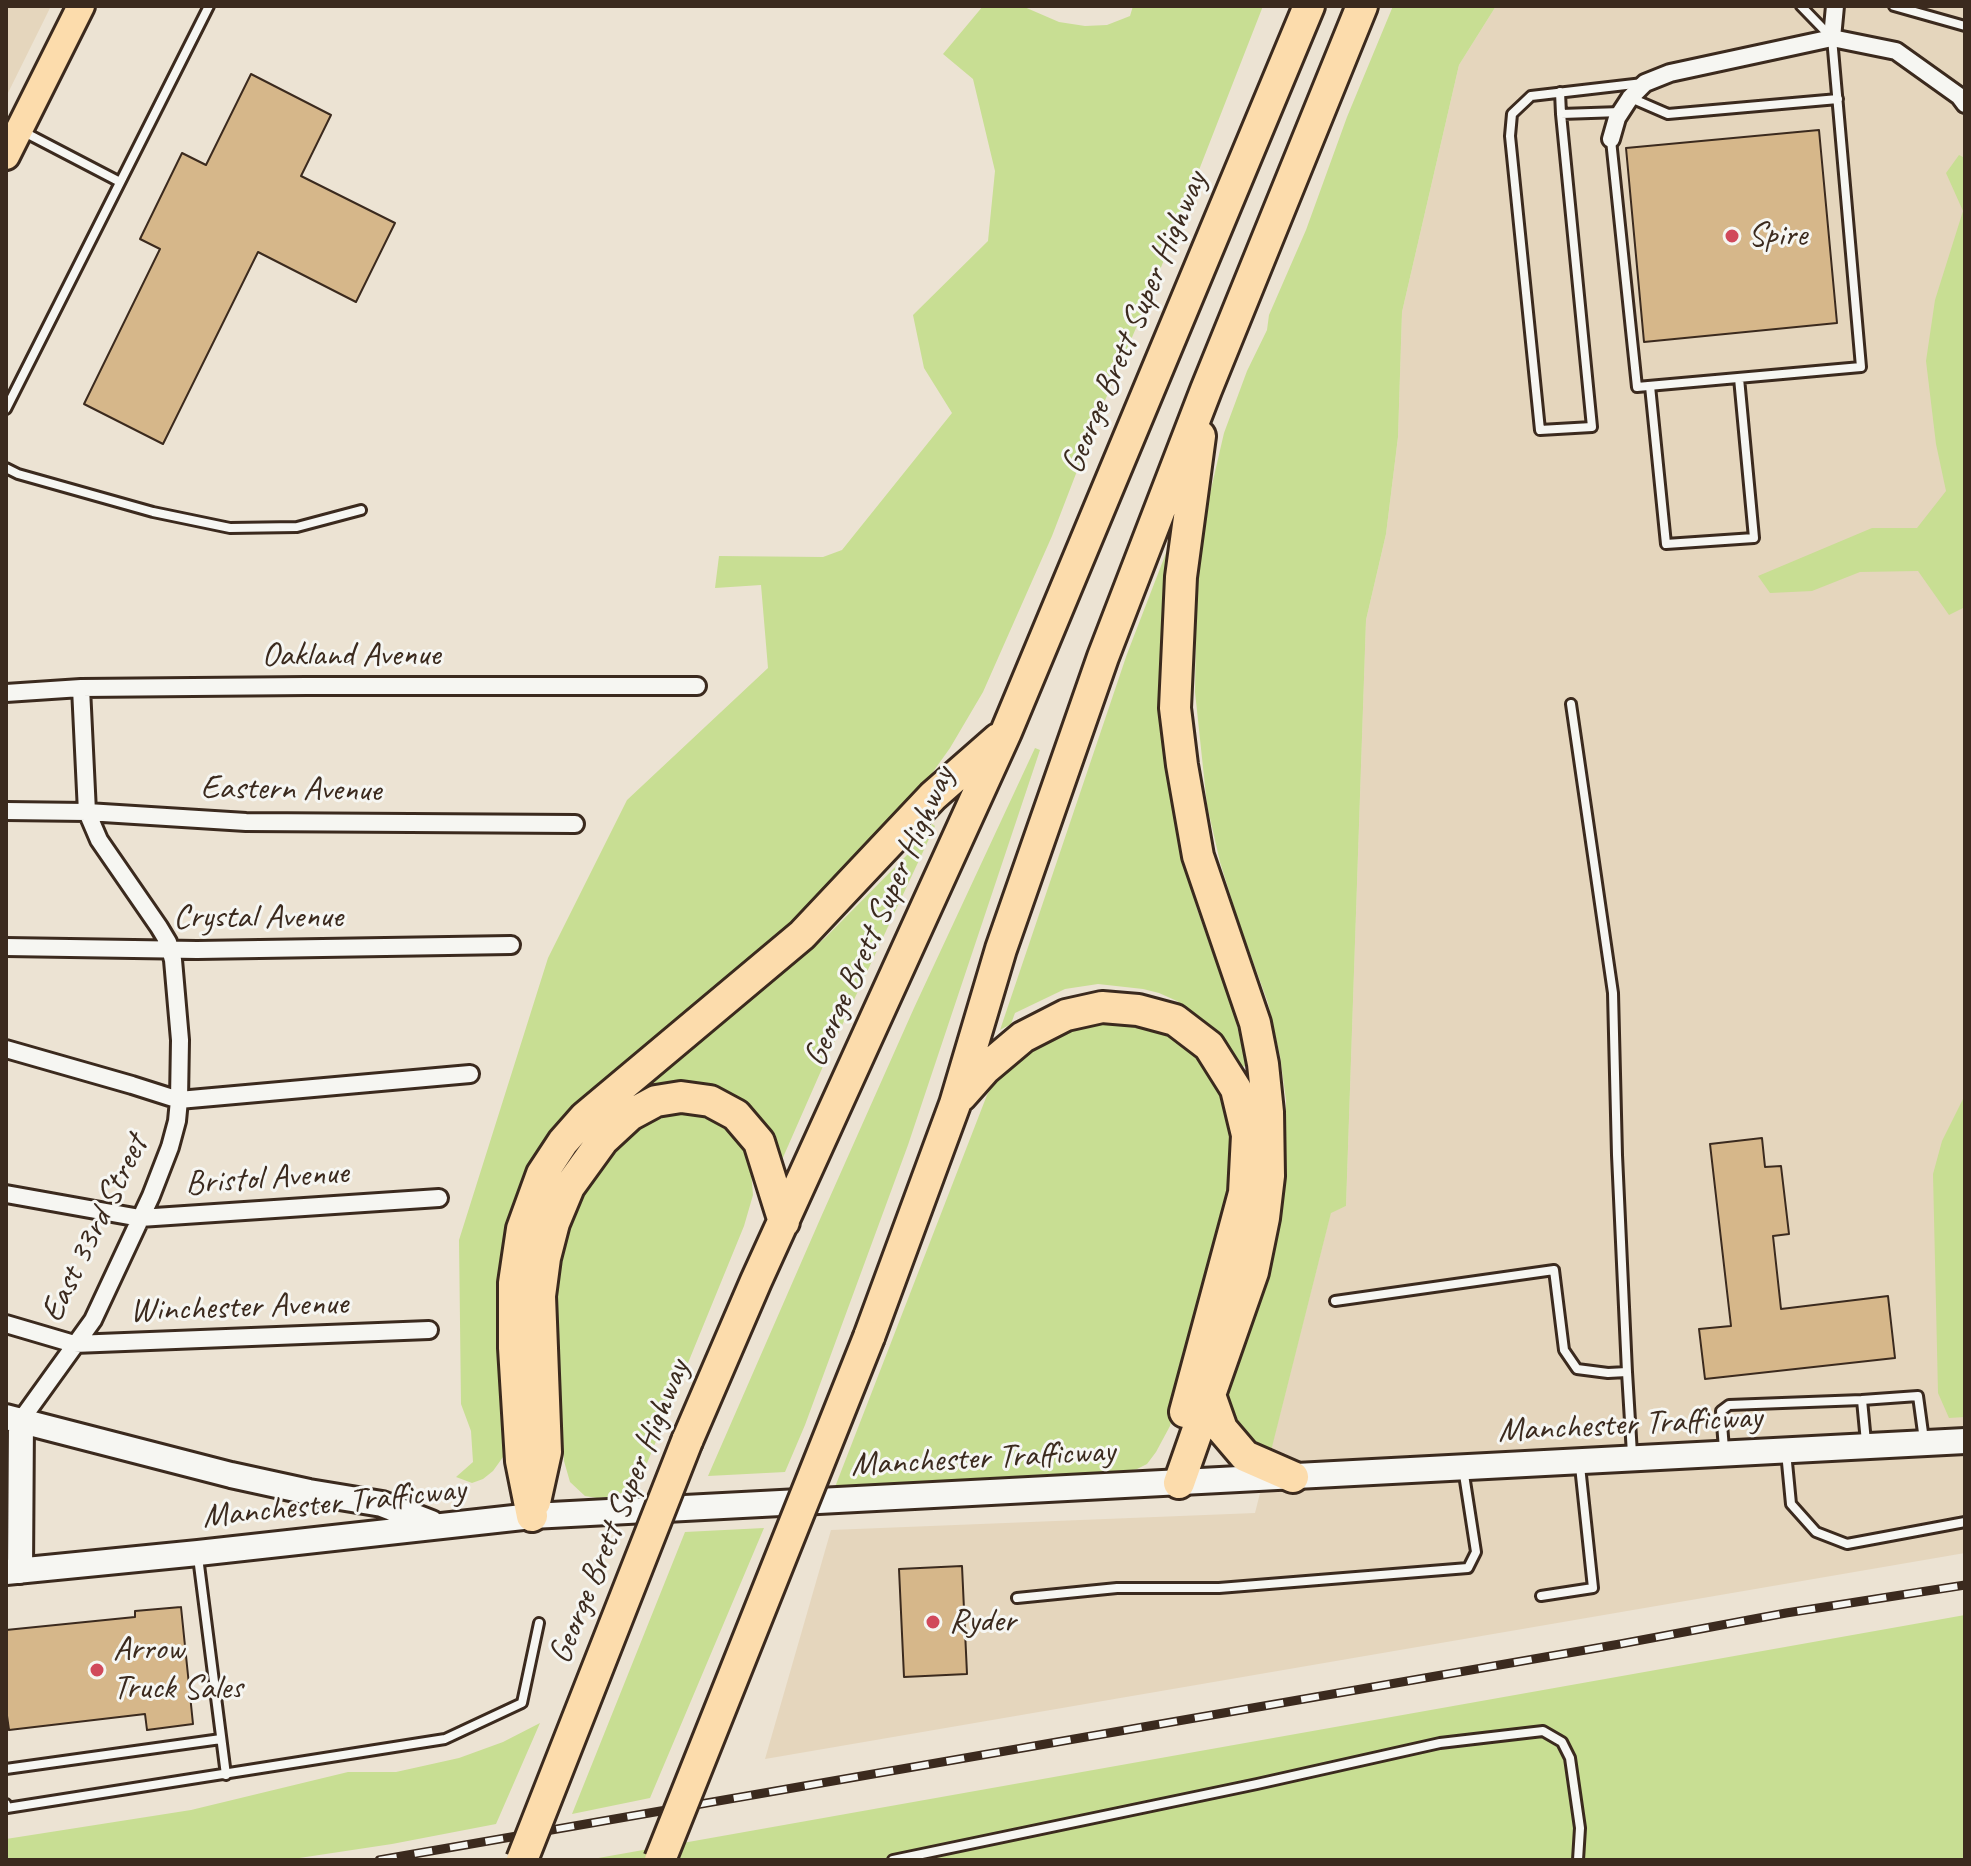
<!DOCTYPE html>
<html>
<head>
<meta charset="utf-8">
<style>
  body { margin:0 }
  #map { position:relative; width:1971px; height:1866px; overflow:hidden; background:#ece3d3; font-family:Caveat,sans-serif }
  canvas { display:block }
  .frame { position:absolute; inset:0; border:8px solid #3b2a1e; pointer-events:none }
</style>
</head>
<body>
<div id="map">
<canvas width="1971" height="1866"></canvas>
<div class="frame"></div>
</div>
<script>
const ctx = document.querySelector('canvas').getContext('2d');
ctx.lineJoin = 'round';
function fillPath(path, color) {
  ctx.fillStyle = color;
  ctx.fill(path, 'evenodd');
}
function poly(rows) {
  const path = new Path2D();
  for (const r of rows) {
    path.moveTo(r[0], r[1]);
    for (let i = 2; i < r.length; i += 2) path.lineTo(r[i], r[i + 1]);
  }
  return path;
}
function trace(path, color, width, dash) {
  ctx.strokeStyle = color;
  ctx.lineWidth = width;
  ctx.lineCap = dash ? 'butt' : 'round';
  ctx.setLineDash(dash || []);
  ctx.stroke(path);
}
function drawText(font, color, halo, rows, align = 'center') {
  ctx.font = font + ' Caveat,sans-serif';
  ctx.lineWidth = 6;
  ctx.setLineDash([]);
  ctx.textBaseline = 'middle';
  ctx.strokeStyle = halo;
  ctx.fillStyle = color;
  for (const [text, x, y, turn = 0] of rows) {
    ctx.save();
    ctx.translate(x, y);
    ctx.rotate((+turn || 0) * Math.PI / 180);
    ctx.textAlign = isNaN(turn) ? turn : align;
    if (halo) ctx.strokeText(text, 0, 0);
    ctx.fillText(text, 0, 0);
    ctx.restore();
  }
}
fillPath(poly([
  [6,6,51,6,6,97],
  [1496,6,1965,6,1965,1553,765,1759,831,1530,1255,1513,1331,1212,1346,1206,1366,620,1386,534,1398,437,1402,312,1459,65]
]), '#e5d6bd');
fillPath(poly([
  [983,6,1022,6,1059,22,1085,26,1107,25,1130,16,1133,6,1263,6,1151,293,1097,419,1052,536,983,692,950,748,918,793,790,929,586,1096,558,1126,507,1234,499,1268,497,1310,505,1445,503,1457,493,1471,483,1479,472,1483,456,1477,473,1462,471,1431,461,1404,459,1240,548,958,627,800,768,668,761,585,715,588,719,556,823,557,842,550,952,413,924,368,913,315,988,241,995,171,973,79,943,54],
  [1393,6,1496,6,1459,65,1402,312,1398,437,1386,534,1366,620,1346,1206,1331,1213,1269,1459,1250,1450,1222,1401,1231,1364,1248,1334,1256,1314,1269,1259,1279,1200,1285,1143,1286,1100,1280,1056,1268,1003,1238,920,1220,862,1207,805,1195,692,1197,567,1202,528,1224,433,1247,371,1267,330,1269,315,1306,230,1347,117],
  [1959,155,1965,158,1965,607,1949,615,1918,571,1860,572,1812,591,1770,593,1758,576,1872,528,1917,528,1946,491,1936,444,1926,361,1935,300,1963,211,1946,173],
  [1171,540,1162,716,1166,766,1180,846,1197,909,1233,1010,1247,1066,1241,1067,1208,1024,1177,1001,1159,993,1143,989,1098,984,1065,989,1015,1013,1011,1024,1000,1030,1127,654],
  [1035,748,1040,750,908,1145,805,1425,785,1472,708,1476,821,1217,914,1008],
  [932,824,935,826,824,1064,781,1162,760,1119,741,1102,659,1086,647,1088,631,1097,825,938,907,855],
  [1109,1014,1166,1029,1196,1051,1217,1075,1239,1138,1230,1208,1170,1426,1156,1452,1147,1464,1137,1469,1125,1472,835,1487,987,1095,1007,1064,1027,1045],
  [1965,1095,1965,1417,1949,1418,1938,1393,1933,1174,1942,1141],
  [673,1112,691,1112,710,1117,728,1126,741,1139,748,1154,751,1171,753,1195,744,1226,634,1495,597,1498,585,1496,570,1482,564,1461,556,1305,558,1267,566,1232,576,1206,592,1178,613,1150,638,1126,657,1116],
  [764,1528,650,1798,572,1814,685,1532],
  [1965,1615,1965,1860,587,1860],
  [540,1723,496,1824,392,1844,286,1860,6,1860,6,1839,191,1810,348,1772,396,1772,459,1758,503,1742]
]), '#c8de93');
const building = poly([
  [251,74,331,115,301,176,395,223,356,302,258,252,163,444,84,404,160,249,140,239,182,153,206,165,251,74],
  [1819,130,1837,323,1644,342,1626,148,1819,130],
  [1762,1138,1765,1167,1781,1166,1789,1234,1773,1236,1781,1309,1888,1296,1895,1358,1705,1379,1699,1329,1731,1326,1710,1144,1762,1138],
  [962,1566,967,1674,904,1677,899,1569,962,1566],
  [181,1607,193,1724,147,1730,145,1714,9,1730,6,1709,6,1630,135,1617,135,1611,181,1607]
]);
fillPath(building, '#d6b78a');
trace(building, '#3b2a1e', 2);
const service = poly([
  [1894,6,1965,26],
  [1560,92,1561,114],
  [1631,98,1668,114,1838,99],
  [1621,112,1561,114,1592,427,1540,430,1510,136,1512,114,1531,96,1643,83],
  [24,132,120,182],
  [1611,140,1637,387,1861,367,1832,38,1801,6],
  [1650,386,1666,544,1754,538,1739,378],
  [6,409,209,6],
  [6,468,18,474,153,512,230,528,297,527,361,510],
  [1571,704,1613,993,1617,1155,1627,1372],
  [1335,1301,1554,1270,1564,1350,1577,1369,1608,1373,1627,1372,1632,1454],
  [1862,1400,1866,1442],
  [1724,1449,1721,1411,1729,1405,1862,1400,1918,1396,1924,1440],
  [1786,1452,1791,1504,1816,1532,1847,1544,1965,1522],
  [198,1557,226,1775],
  [1541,1596,1593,1588,1580,1466],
  [1017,1598,1117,1588,1219,1588,1468,1568,1476,1552,1463,1468],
  [6,1769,221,1739],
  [6,1804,7,1808,445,1739,522,1703,539,1623],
  [893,1860,1257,1784,1440,1743,1543,1731,1562,1742,1570,1758,1580,1828,1578,1860]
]);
const minor = poly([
  [1832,38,1835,6],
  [1611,139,1617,118,1630,98,1645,83,1670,73,1832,38,1896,51,1959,96,1965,104],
  [6,693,81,688,306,686,697,686],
  [6,811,87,812,246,822,575,824],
  [6,947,197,950,511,945],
  [6,1049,132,1085,179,1100,470,1074],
  [6,1194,140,1218,439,1198],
  [6,1324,74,1344,429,1330],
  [21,1420,93,1320,151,1196,170,1147,177,1121,179,1100,180,1040,173,960,168,942,159,927,99,840,87,812,81,688]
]);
const secondary = poly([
  [6,1417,231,1475,309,1492,382,1504,431,1523],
  [20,1571,21,1420],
  [6,1572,198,1553,532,1516,1965,1441]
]);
const primary = poly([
  [6,156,81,6]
]);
const motorway = poly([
  [961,1096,985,1069,1023,1037,1066,1015,1102,1007,1138,1010,1175,1020,1209,1046,1236,1089,1247,1135,1244,1193,1185,1412],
  [869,1337,955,1104,1001,949,1103,657,1206,390,1362,6],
  [1210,1395,1222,1429,1245,1456,1293,1477],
  [687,1441,756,1281,1006,732,1309,6],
  [1179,1483,1253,1272,1264,1218,1269,1176,1268,1112,1263,1064,1255,1023,1198,856,1182,765,1175,708,1181,577,1200,436],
  [535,1502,546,1452,540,1296,545,1258,554,1223,569,1187,603,1140,630,1115,656,1101,681,1097,710,1101,736,1115,759,1142,784,1222],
  [532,1516,521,1461,514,1348,514,1283,522,1229,542,1174,563,1142,585,1117,802,935,933,796,998,739]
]);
trace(service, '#3b2a1e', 14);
trace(minor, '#3b2a1e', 22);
trace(secondary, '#3b2a1e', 30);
trace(primary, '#3b2a1e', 32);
trace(motorway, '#3b2a1e', 36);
trace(service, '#f6f6f2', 8);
trace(minor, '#f6f6f2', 16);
trace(secondary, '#f6f6f2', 24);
trace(primary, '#fcdcac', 26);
trace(motorway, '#fcdcac', 30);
const rail = poly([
  [379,1860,1620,1644,1786,1613,1965,1585]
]);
trace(rail, '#3b2a1e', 9);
trace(rail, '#f6f6f2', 6, [18]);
const motorwayBridge = poly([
  [522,1860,687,1441],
  [660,1860,869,1337]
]);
trace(motorwayBridge, '#3b2a1e', 36, []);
trace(motorwayBridge, '#fcdcac', 30);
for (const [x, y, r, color] of [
  [1732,236,8,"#d1495b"],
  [933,1622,8,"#d1495b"],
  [97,1670,8,"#d1495b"]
]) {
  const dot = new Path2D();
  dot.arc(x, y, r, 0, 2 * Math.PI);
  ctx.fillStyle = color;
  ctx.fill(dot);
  trace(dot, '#f6f6f2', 3);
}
drawText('34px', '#3b2a1e', '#f6f6f2', [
  ["Spire",1748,236],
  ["Ryder",949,1622],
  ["Arrow",113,1650],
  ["Truck Sales",113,1689]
], 'left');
drawText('34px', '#3b2a1e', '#f6f6f2', [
  ["George Brett Super Highway",1135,323,-67],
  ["Oakland Avenue",351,656],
  ["Eastern Avenue",291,790,1],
  ["George Brett Super Highway",880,917,-66],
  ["Crystal Avenue",258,918],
  ["Bristol Avenue",267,1179,-4],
  ["East 33rd Street",95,1229,-64],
  ["Winchester Avenue",239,1308,-2],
  ["Manchester Trafficway",1630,1425,-3],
  ["Manchester Trafficway",983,1459,-3],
  ["Manchester Trafficway",334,1504,-6],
  ["George Brett Super Highway",620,1512,-68]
]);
</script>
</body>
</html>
